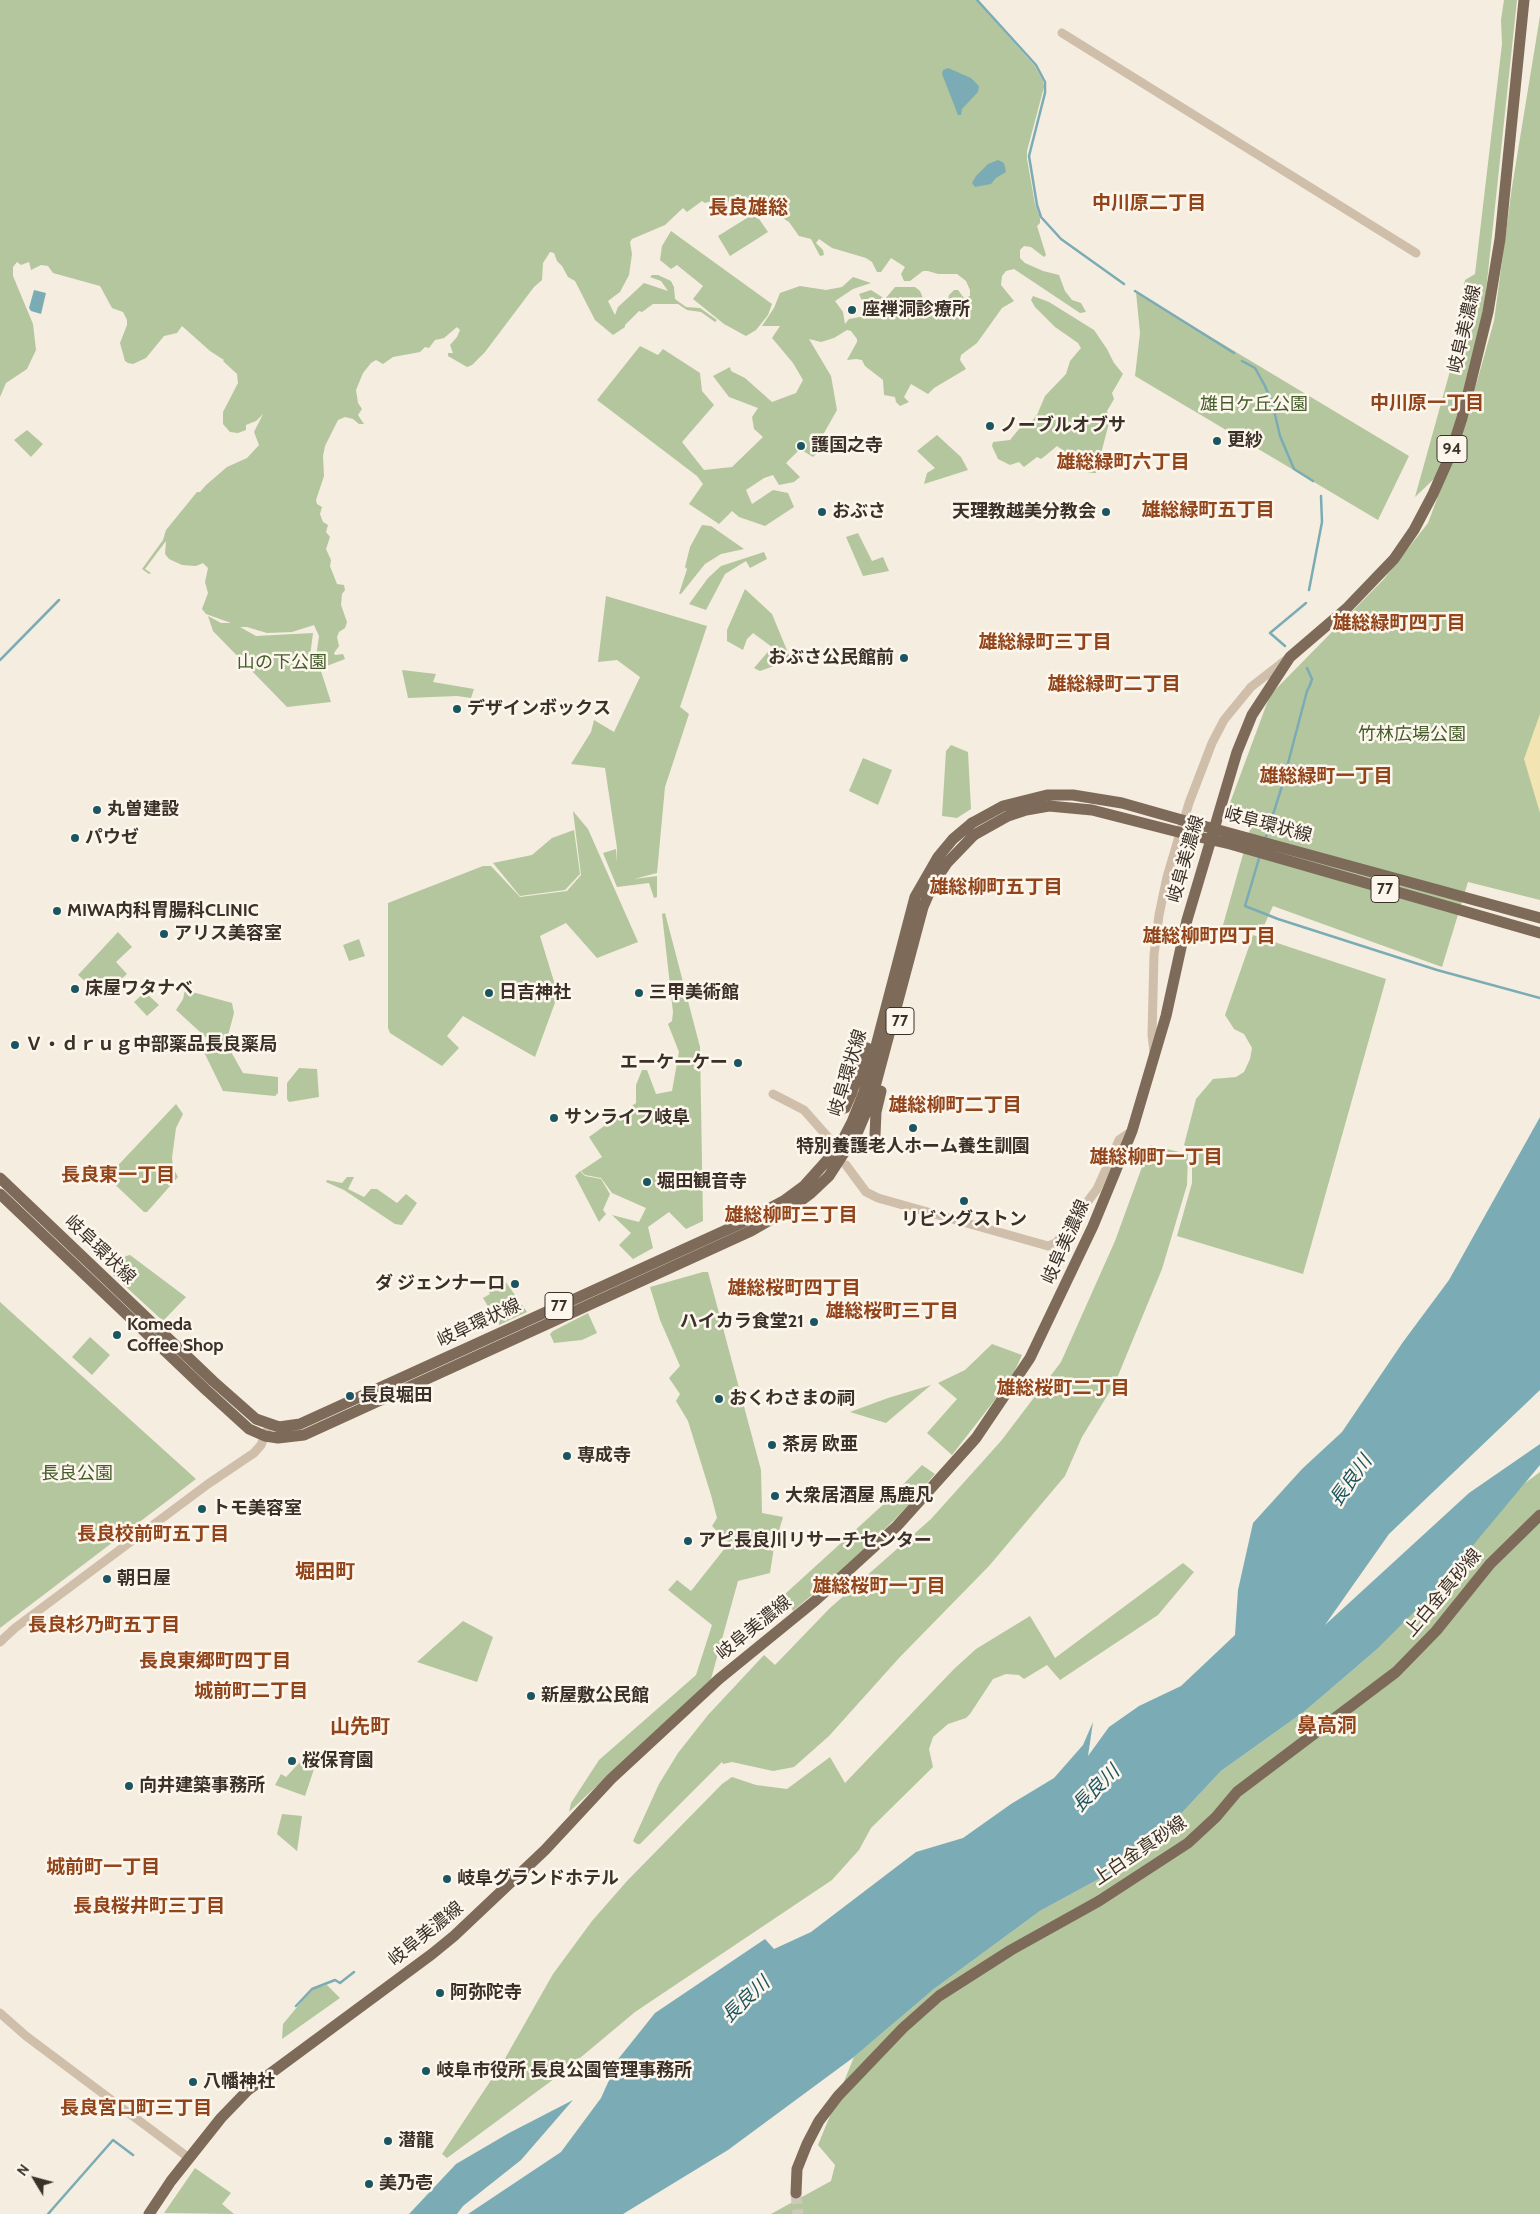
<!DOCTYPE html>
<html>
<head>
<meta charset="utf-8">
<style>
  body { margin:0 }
  #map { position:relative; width:1540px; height:2214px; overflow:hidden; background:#f5eddf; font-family:Cabin,sans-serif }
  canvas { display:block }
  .north { position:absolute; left:10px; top:2154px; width:50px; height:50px; -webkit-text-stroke:4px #fcf6ec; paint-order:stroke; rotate:307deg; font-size:14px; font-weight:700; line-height:20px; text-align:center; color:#3b3129 }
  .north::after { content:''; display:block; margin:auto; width:18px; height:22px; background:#3b3129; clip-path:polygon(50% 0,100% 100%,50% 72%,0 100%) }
</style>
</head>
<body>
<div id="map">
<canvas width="1540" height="2214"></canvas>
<div class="north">N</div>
</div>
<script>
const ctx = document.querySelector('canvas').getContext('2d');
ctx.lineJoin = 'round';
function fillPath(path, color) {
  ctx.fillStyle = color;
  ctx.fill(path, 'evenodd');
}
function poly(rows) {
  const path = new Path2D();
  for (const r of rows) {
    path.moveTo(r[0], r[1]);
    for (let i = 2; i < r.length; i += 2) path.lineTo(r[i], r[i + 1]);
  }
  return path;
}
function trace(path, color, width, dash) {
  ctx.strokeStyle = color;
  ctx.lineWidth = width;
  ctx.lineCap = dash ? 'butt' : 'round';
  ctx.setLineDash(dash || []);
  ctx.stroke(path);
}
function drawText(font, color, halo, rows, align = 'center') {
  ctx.font = font + ' Cabin,"Noto Sans JP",sans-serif';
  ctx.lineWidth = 5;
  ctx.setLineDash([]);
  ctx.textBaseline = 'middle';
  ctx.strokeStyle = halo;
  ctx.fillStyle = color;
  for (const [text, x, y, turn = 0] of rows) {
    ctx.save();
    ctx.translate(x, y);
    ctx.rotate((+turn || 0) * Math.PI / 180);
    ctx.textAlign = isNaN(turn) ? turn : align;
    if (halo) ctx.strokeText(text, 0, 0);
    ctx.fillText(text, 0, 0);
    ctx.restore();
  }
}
fillPath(poly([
  [0,0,976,0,1035,66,1043,81,1044,87,1027,151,1027,159,1035,204,1040,218,1040,223,1037,226,1046,255,1044,257,1031,247,1024,246,1020,250,1020,258,1025,263,1043,271,1059,275,1065,291,1072,300,1081,303,1086,312,1080,313,1014,269,1006,271,1002,276,1001,285,1014,301,1002,308,977,343,961,355,960,360,966,369,934,388,928,394,911,384,904,397,909,402,900,406,896,402,895,397,884,395,883,380,865,366,862,360,856,359,847,360,857,342,857,339,851,331,847,330,834,338,821,342,809,339,831,376,837,410,824,433,820,450,813,457,800,449,786,463,800,477,794,482,779,485,773,475,764,478,746,490,752,504,773,490,788,493,794,507,765,526,739,517,732,511,719,524,689,504,703,484,697,476,597,400,640,346,658,355,663,349,700,373,702,391,714,405,682,442,704,470,732,467,763,437,754,429,752,417,758,408,729,397,713,376,730,367,731,371,745,378,772,402,796,393,803,380,793,363,772,338,780,326,762,326,774,308,780,293,800,286,826,290,842,287,853,277,871,283,853,289,835,301,843,312,845,324,849,319,865,316,867,311,859,294,871,290,885,299,895,287,915,287,920,291,927,308,932,309,947,306,949,295,954,290,958,290,964,298,970,296,970,290,966,281,957,274,938,274,928,271,923,271,910,281,904,281,901,274,905,267,891,258,881,272,877,272,872,262,866,258,832,248,819,239,816,243,823,250,824,255,820,256,811,239,799,236,789,222,778,215,767,214,759,206,740,202,731,203,722,198,705,203,702,201,687,212,683,208,665,225,632,239,630,242,632,254,629,275,620,292,608,301,615,315,618,307,644,283,668,291,661,281,650,277,652,275,658,275,671,281,674,287,675,299,686,307,700,308,717,320,715,322,701,312,687,310,678,304,653,304,642,312,639,311,625,325,625,327,613,335,595,320,575,281,568,277,562,266,557,261,554,253,550,252,543,263,542,280,534,287,485,352,472,365,467,367,448,356,448,353,453,353,450,345,457,337,460,330,457,327,444,338,435,340,429,348,425,347,420,352,393,357,383,364,376,360,371,363,363,373,356,390,358,403,362,409,358,415,364,424,359,424,353,419,345,417,338,420,325,446,323,456,324,476,316,500,317,504,322,507,320,514,323,522,328,525,326,532,330,537,326,549,331,560,330,566,337,584,344,585,345,590,342,594,341,605,347,622,345,628,339,632,337,637,339,646,334,653,335,655,343,654,345,659,324,667,319,664,316,657,319,636,314,625,292,632,267,633,247,627,240,627,256,636,313,633,309,664,320,668,331,702,287,707,213,631,208,616,221,623,231,623,206,614,202,609,208,593,205,582,208,568,203,563,196,566,182,565,169,559,165,554,166,541,145,569,151,573,149,574,142,569,163,540,166,530,197,492,200,492,206,485,227,467,247,458,259,445,254,432,263,414,256,421,246,425,246,430,238,433,230,432,223,424,223,412,238,383,237,374,223,361,224,360,210,351,182,326,177,333,164,336,146,358,133,364,128,363,125,361,120,343,127,325,127,320,123,312,112,308,100,286,53,273,48,266,41,265,31,270,29,262,21,265,17,262,13,267,13,276,33,324,36,350,27,369,6,383,0,397],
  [1504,0,1517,0,1484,310,1458,416,1436,477,1415,497,1455,353,1458,338,1456,328,1465,280,1475,274,1502,44,1501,20],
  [1540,16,1540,900,1468,882,1442,967,1273,906,1261,932,1223,925,1251,826,1224,819,1270,695,1384,579,1428,523,1465,424,1494,321,1512,187],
  [755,213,768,232,730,256,718,236],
  [671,231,772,304,768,315,756,330,746,336,724,324,693,299,703,286,677,265,671,269,660,260,662,246],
  [1136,292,1409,456,1378,520,1135,376,1140,333],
  [1033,296,1049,302,1094,330,1107,349,1114,363,1123,374,1112,393,1114,399,1107,411,1110,419,1096,473,1088,473,1080,464,1072,465,1068,454,1057,446,1045,456,1041,459,1037,457,1024,467,1019,462,1010,465,998,459,992,446,993,442,1010,440,1019,429,1031,422,1037,415,1045,396,1066,374,1070,361,1081,348,1078,343,1055,327,1035,307,1031,300],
  [27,430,43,444,31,457,14,440],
  [937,435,961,457,968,470,924,484,927,473,935,468,917,451],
  [702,525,711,526,744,549,721,554,705,564,681,594,679,594,687,569,685,567,690,547],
  [858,533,872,561,883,557,889,571,863,576,846,537],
  [764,552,767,559,750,568,746,561,725,574,706,610,689,604,708,578,721,566],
  [745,589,772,614,791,660,760,671,754,668,772,647,753,633,747,639,743,650,727,641,727,630],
  [606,596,707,626,680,707,689,714,665,787,657,873,634,879,657,876,657,897,654,898,649,883,617,887,603,853,616,849,617,862,617,848,605,768,571,764,591,732,594,720,614,732,640,677,617,660,598,662],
  [402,670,436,674,433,682,474,689,471,698,457,696,408,698],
  [951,745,968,752,971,809,957,818,942,816,946,751],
  [863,758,892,770,878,805,849,791],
  [573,811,588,829,638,942,597,958,566,923,540,936,556,988,556,1000,535,1057,463,1016,447,1036,459,1048,442,1066,390,1033,388,1028,388,903,483,866,491,866,520,897,567,891,581,875],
  [574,830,580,874,565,890,520,896,493,863,532,855,552,838],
  [665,913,700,1047,703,1221,686,1229,669,1212,648,1227,653,1248,633,1259,619,1245,631,1233,612,1215,639,1222,646,1208,612,1193,601,1178,585,1175,581,1171,602,1157,589,1137,636,1103,636,1085,642,1070,647,1070,656,1094,672,1091,679,1052,668,1024,672,1021,673,1012,662,914],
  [118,932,132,947,116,962,127,974,102,996,78,975],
  [1253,935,1386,979,1303,1274,1177,1236,1192,1183,1192,1151,1184,1145,1196,1099,1213,1079,1236,1077,1244,1072,1250,1059,1252,1048,1244,1034,1234,1029,1225,1015],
  [359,939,365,956,349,961,343,945],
  [185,990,232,1003,234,1013,226,1043,243,1073,278,1077,278,1093,275,1096,223,1091,203,1050,211,1042,176,1010,183,999],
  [145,992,159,1005,147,1016,134,1002],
  [299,1068,317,1069,319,1097,289,1102,287,1099,287,1083],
  [176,1104,183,1114,176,1128,172,1158,173,1168,178,1177,147,1212,144,1212,107,1177],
  [1150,1145,1188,1154,1187,1185,1162,1269,1115,1383,1082,1437,1065,1476,989,1566,899,1658,829,1736,794,1767,773,1771,732,1762,723,1764,722,1762,640,1844,637,1844,633,1841,659,1784,678,1753,708,1715,764,1655,775,1665,830,1608,931,1519,1001,1441,1061,1362,1115,1241],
  [580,1171,585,1176,601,1179,610,1194,603,1210,606,1214,599,1222,575,1176],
  [347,1177,354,1177,348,1189,364,1197,371,1189,377,1189,397,1203,406,1194,417,1203,402,1225,395,1224,344,1190,326,1182,327,1180,342,1183],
  [130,1255,186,1297,163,1321,112,1274,112,1270,126,1256],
  [703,1272,708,1272,761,1470,762,1513,783,1517,774,1547,770,1573,738,1581,711,1679,569,1812,571,1803,599,1760,696,1675,712,1625,668,1590,677,1580,691,1591,729,1543,712,1526,717,1518,711,1495,688,1421,676,1401,680,1394,669,1378,680,1366,660,1320,650,1287],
  [505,1281,527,1312,499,1325,483,1298,490,1294,487,1288],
  [0,1302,196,1479,0,1628],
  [588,1313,597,1333,582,1340,554,1343,550,1334,553,1331],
  [90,1337,110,1355,92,1375,72,1357],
  [992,1344,1022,1355,1011,1379,952,1455,927,1433,957,1399,938,1383,965,1370],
  [931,1385,886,1423,850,1412,888,1398],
  [922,1465,935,1474,901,1513,856,1558,793,1611,785,1594,886,1502],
  [1540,1472,1540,2214,771,2214,831,2181,835,2165,818,2145,854,2057,934,1989,1040,1911,1119,1868,1164,1832,1221,1771,1305,1711,1375,1651,1525,1483],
  [1183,1563,1194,1572,1158,1615,1060,1680,1047,1665,1024,1679,1019,1675,1006,1674,993,1679,970,1714,966,1718,948,1724,933,1737,929,1749,933,1767,871,1828,859,1850,832,1880,635,2012,562,2073,447,2158,442,2154,503,2062,553,1974,592,1921,627,1881,722,1784,732,1777,756,1785,787,1789,830,1757,845,1783,954,1669,976,1649,1030,1616,1055,1658],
  [463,1621,493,1637,477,1682,417,1662],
  [301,1761,314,1769,305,1796,275,1785,281,1774,286,1777],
  [282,1814,302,1816,297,1851,277,1834],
  [327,1985,340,1998,282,2039,283,2024,312,1989],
  [195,2168,231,2193,222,2204,234,2214,164,2213]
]), '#b4c69d');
fillPath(poly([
  [1540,714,1540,813,1524,759]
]), '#f3e4b3');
fillPath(poly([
  [948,68,971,78,979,86,978,92,962,109,961,115,958,115,942,74,943,70],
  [998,160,1004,163,1006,172,996,178,991,184,975,187,972,183,976,176,988,164],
  [34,290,46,293,41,314,31,311,29,308],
  [1540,1117,1540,1390,1389,1534,1325,1625,1469,1493,1540,1444,1540,1465,1434,1592,1375,1651,1305,1711,1221,1771,1164,1832,1119,1868,1040,1911,934,1989,854,2057,728,2150,623,2214,468,2214,561,2152,601,2098,619,2058,655,2013,765,1939,774,1949,811,1932,916,1852,963,1838,1011,1804,1054,1778,1083,1745,1093,1722,1088,1756,1109,1727,1139,1706,1181,1686,1235,1635,1238,1590,1253,1523,1302,1469,1342,1432,1403,1342,1449,1280],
  [573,2100,521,2160,463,2206,457,2214,409,2214,456,2164,509,2133]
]), '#7bacb5');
trace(poly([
  [977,0,1036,65,1045,82,1045,93,1029,156,1037,205,1041,217,1061,239,1124,284],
  [1135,291,1234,353],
  [1242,361,1255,368,1265,386,1273,406,1280,436,1294,469,1313,481],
  [1309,590,1322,522,1321,496],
  [1285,646,1270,633,1306,603],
  [0,660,59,600],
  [1265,840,1282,786,1307,691,1310,685,1312,679,1307,668],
  [1260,855,1245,906,1278,919,1437,970,1540,998],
  [296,2006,312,1989,335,1980,340,1983,354,1972],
  [48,2214,113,2140,133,2155]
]), '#7bacb5', 2.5);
trace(poly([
  [796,2193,798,2214]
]), '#d0c7bb', 11, [11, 5.5]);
trace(poly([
  [1062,33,1416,253],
  [1154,1052,1152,1035,1154,955,1159,915,1167,877,1189,803,1212,743,1224,720,1251,687,1287,659],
  [773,1094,804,1110,834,1144],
  [846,1165,866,1192,878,1198,1048,1246,1056,1243,1061,1237,1097,1189,1119,1140,1132,1131],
  [0,1642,15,1628,208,1484,254,1453,261,1445,267,1431],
  [0,2013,26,2036,189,2158]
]), '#cfbea9', 9);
trace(poly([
  [1189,822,1540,918],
  [1186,834,1230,844,1540,933],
  [845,1108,852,1092,867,1048],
  [875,1135,876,1112,881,1091],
  [0,1178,213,1381,256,1419,279,1427,300,1424,746,1221,785,1200,804,1186,839,1147,852,1122,864,1092,915,897,938,857,953,839,972,823],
  [0,1194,205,1389,249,1429,265,1436,278,1438,304,1435,751,1231,791,1208,811,1193,829,1176,858,1131,872,1098,923,907,933,884,947,863,974,835],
  [796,2193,797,2169,807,2144,819,2121,838,2096,903,2028,939,1996,1011,1950,1099,1901,1188,1843,1216,1817,1237,1792,1396,1672,1436,1631,1490,1564,1540,1515],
  [149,2214,171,2181,221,2118,248,2090,432,1954,454,1936,545,1850,611,1779,719,1679,816,1600,897,1526,976,1438,1030,1358,1093,1226,1132,1131,1166,1016,1187,920,1237,752,1252,715,1290,657,1346,609,1394,559,1414,530,1433,494,1449,458,1462,418,1488,312,1500,239,1524,0]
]), '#7e6a59', 11);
trace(poly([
  [972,823,1003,806,1047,795,1073,795,1122,803,1189,822],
  [974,835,1008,816,1026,810,1049,806,1092,810,1186,834]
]), '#7e6a59', 11);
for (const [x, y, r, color] of [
  [852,310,5,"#1a5561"],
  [990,426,5,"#1a5561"],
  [1217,441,5,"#1a5561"],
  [801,446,5,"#1a5561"],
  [822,512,5,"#1a5561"],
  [1106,512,5,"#1a5561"],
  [904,658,5,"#1a5561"],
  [457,709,5,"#1a5561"],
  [97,810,5,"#1a5561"],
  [75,838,5,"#1a5561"],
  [57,911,5,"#1a5561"],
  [164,934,5,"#1a5561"],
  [75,989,5,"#1a5561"],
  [489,993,5,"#1a5561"],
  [639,993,5,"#1a5561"],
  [15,1045,5,"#1a5561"],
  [738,1063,5,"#1a5561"],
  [554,1118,5,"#1a5561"],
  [913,1128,5,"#1a5561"],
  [647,1182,5,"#1a5561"],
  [964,1201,5,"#1a5561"],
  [515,1284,5,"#1a5561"],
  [814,1322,5,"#1a5561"],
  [117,1335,5,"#1a5561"],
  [350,1396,5,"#1a5561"],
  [719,1399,5,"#1a5561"],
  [772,1445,5,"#1a5561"],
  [567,1456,5,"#1a5561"],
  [775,1496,5,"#1a5561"],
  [202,1509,5,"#1a5561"],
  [688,1541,5,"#1a5561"],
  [107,1579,5,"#1a5561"],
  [531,1696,5,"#1a5561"],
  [292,1761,5,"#1a5561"],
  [129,1786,5,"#1a5561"],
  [447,1879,5,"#1a5561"],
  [440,1993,5,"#1a5561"],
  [426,2071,5,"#1a5561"],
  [193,2082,5,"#1a5561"],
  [388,2141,5,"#1a5561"],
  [369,2184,5,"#1a5561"]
]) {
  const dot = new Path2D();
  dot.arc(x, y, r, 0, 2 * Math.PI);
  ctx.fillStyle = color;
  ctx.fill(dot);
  trace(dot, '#fcf6ec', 2);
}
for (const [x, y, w] of [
  [1452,449,30],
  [1385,889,28],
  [900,1021,28],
  [559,1306,28]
]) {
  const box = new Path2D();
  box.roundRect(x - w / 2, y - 13.5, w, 27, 4);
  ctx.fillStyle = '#fcf6ec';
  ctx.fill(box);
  trace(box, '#3b3129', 1);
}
drawText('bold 16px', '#3b3129', null, [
  ["94",1452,449],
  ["77",1385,889],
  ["77",900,1021],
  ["77",559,1306]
]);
drawText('bold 18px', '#3b3129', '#fcf6ec', [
  ["座禅洞診療所",862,310],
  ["ノーブルオブサ",1000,426],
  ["更紗",1227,441],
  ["護国之寺",811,446],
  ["おぶさ",832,512],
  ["天理教越美分教会",1096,512,"right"],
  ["おぶさ公民館前",894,658,"right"],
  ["デザインボックス",467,709],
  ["丸曽建設",107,810],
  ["パウゼ",85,838],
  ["MIWA内科胃腸科CLINIC",67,911],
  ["アリス美容室",174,934],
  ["床屋ワタナベ",85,989],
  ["日吉神社",499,993],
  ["三甲美術館",649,993],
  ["Ｖ・ｄｒｕｇ中部薬品長良薬局",25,1045],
  ["エーケーケー",728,1063,"right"],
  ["サンライフ岐阜",564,1118],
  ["特別養護老人ホーム養生訓園",913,1147,"center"],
  ["堀田観音寺",657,1182],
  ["リビングストン",964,1220,"center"],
  ["ダ ジェンナーロ",505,1284,"right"],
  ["ハイカラ食堂21",804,1322,"right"],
  ["Komeda",127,1325],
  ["Coffee Shop",127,1346],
  ["長良堀田",360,1396],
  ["おくわさまの祠",729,1399],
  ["茶房 欧亜",782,1445],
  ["専成寺",577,1456],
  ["大衆居酒屋 馬鹿凡",785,1496],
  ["トモ美容室",212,1509],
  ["アピ長良川リサーチセンター",698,1541],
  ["朝日屋",117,1579],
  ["新屋敷公民館",541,1696],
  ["桜保育園",302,1761],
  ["向井建築事務所",139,1786],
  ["岐阜グランドホテル",457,1879],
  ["阿弥陀寺",450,1993],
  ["岐阜市役所 長良公園管理事務所",436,2071],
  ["八幡神社",203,2082],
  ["潜龍",398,2141],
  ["美乃壱",379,2184]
], 'left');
drawText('18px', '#3b3129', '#fcf6ec', [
  ["岐阜美濃線",1465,329,-77],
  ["岐阜環状線",1268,825,15],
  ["岐阜美濃線",1186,859,-74],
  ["岐阜環状線",848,1073,-73],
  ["岐阜美濃線",1066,1242,-66],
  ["岐阜環状線",100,1250,44],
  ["岐阜環状線",479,1323,-25],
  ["上白金真砂線",1443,1593,-50],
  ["岐阜美濃線",754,1628,-39],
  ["上白金真砂線",1140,1851,-34],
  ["岐阜美濃線",426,1934,-39]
]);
drawText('18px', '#455c2b', '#fcf6ec', [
  ["雄日ケ丘公園",1254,405],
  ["山の下公園",282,663],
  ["竹林広場公園",1412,735],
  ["長良公園",77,1474]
]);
drawText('bold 19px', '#92441b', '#fcf6ec', [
  ["中川原二丁目",1149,203],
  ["中川原一丁目",1427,403],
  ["雄総緑町六丁目",1123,462],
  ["雄総緑町五丁目",1208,510],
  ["雄総緑町四丁目",1399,623],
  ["雄総緑町三丁目",1045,642],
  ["雄総緑町二丁目",1114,684],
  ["雄総緑町一丁目",1326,776],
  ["雄総柳町五丁目",996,887],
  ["雄総柳町四丁目",1209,936],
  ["雄総柳町二丁目",955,1105],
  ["雄総柳町一丁目",1156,1157],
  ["長良東一丁目",118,1175],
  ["雄総柳町三丁目",791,1215],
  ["雄総桜町四丁目",794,1288],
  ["雄総桜町三丁目",892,1311],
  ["雄総桜町二丁目",1063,1388],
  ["長良校前町五丁目",153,1534],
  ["雄総桜町一丁目",879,1586],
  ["長良杉乃町五丁目",104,1625],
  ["長良東郷町四丁目",215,1661],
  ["城前町二丁目",251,1691],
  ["城前町一丁目",103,1867],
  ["長良桜井町三丁目",149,1906],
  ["長良宮口町三丁目",136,2108]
]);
drawText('italic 19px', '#1a5561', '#fcf6ec', [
  ["長良川",1351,1481,-54],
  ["長良川",1096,1789,-45],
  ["長良川",746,2000,-43]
]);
drawText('bold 20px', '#92441b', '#fcf6ec', [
  ["長良雄総",748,208],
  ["堀田町",325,1572],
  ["鼻高洞",1327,1726],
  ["山先町",360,1727]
]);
</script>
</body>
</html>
